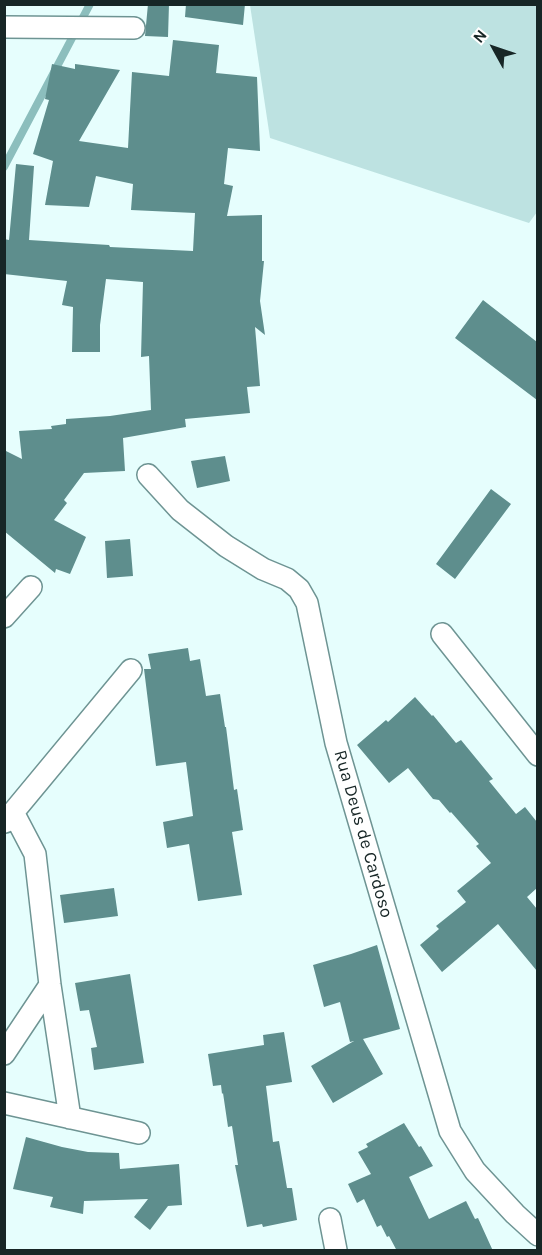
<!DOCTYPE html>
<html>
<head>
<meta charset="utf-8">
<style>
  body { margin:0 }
  #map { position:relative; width:542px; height:1255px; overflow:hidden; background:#e6fefd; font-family:Karla,sans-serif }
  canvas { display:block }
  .frame { position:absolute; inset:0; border:6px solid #172626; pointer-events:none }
  .north { position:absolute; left:464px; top:18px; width:60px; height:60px; -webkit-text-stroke:4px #fff; paint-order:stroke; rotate:310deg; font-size:16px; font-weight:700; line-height:24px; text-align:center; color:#172626 }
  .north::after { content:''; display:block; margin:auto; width:21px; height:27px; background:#172626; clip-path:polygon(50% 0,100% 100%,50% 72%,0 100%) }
</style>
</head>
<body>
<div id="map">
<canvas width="542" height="1255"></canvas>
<div class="frame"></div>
<div class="north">N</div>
</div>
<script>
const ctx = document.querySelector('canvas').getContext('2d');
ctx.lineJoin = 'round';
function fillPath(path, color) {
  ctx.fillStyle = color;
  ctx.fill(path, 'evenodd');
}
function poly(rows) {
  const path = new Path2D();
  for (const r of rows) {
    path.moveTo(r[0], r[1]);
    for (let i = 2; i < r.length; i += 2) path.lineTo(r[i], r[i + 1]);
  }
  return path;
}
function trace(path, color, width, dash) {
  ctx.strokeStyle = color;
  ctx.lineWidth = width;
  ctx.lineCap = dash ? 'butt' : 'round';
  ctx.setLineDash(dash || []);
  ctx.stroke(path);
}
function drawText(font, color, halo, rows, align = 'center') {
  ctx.font = font + ' Karla,sans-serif';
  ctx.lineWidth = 5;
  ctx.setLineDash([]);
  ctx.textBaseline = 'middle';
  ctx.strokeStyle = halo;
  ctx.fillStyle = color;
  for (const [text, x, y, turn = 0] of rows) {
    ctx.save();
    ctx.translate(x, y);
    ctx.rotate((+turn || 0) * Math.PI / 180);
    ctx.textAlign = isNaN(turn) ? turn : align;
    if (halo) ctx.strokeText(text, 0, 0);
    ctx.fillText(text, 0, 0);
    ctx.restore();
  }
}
fillPath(poly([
  [250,5,537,5,537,212,529,223,270,138]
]), '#bde2e1');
trace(poly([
  [4,167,90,4]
]), '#8cbebd', 8);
fillPath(poly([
  [148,4,169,4,168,37,145,36],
  [186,4,245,4,243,25,185,17],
  [173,40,219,45,216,73,257,77,260,151,228,148,224,184,233,186,227,216,262,215,262,261,264,261,260,301,265,335,255,327,260,386,247,387,250,413,185,419,186,427,123,438,125,471,84,473,64,500,67,503,54,520,86,537,70,574,56,569,55,573,4,531,4,450,22,459,19,431,52,429,51,426,66,424,66,419,110,416,151,410,149,356,141,357,143,282,106,279,100,325,100,352,72,352,73,307,62,305,67,281,4,274,4,239,9,240,16,164,34,166,29,240,109,245,110,247,193,251,195,213,131,210,133,184,96,176,89,207,45,205,53,161,33,154,49,100,45,99,52,64,75,69,75,64,120,70,79,141,128,148,132,72,169,76],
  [483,300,537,342,537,400,455,338],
  [225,456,230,481,197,488,191,461],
  [491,489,511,504,455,579,436,564],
  [130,539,133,576,107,578,105,541],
  [188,648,190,661,200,659,206,696,220,694,225,727,226,727,234,790,237,789,243,830,232,832,242,895,198,901,189,844,167,848,163,822,193,816,186,762,156,766,144,669,151,669,148,654],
  [415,697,432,716,433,715,456,743,461,740,493,779,489,781,516,814,525,807,537,822,537,888,527,897,537,909,537,971,498,924,442,972,420,945,439,929,436,926,466,902,457,891,491,863,476,846,479,844,451,812,450,813,439,800,433,799,408,768,389,783,357,745,386,720,388,722],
  [114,888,118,916,64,923,60,895],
  [377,945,400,1029,363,1039,383,1074,333,1103,311,1066,354,1041,350,1042,340,1002,324,1007,313,965,351,954],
  [130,974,144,1063,94,1070,91,1048,97,1047,89,1010,80,1011,75,983],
  [284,1032,292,1082,266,1086,273,1142,279,1141,287,1188,292,1188,297,1220,263,1227,262,1224,247,1227,235,1165,238,1165,232,1126,228,1127,223,1093,222,1094,221,1085,213,1086,208,1054,264,1045,263,1035],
  [404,1123,419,1147,421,1146,433,1166,409,1177,429,1219,466,1201,475,1219,478,1218,493,1251,397,1251,389,1236,387,1237,381,1225,377,1227,364,1199,357,1203,348,1184,371,1174,358,1152,368,1147,366,1144],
  [26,1137,62,1147,88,1152,119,1153,120,1169,179,1164,182,1205,168,1206,150,1230,134,1217,148,1199,84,1201,83,1214,50,1207,53,1197,13,1189]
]), '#5e8e8d');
const minor = poly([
  [4,27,134,28],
  [148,475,180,510,226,546,263,569,287,579,299,589,307,603,336,743,450,1131,475,1171,515,1214,538,1235],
  [4,617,31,587],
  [442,634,538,755],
  [13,812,35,854,50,985,70,1118],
  [5,822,131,670],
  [4,1054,50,985],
  [4,1103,139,1133],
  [330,1219,336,1250]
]);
trace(minor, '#6e9493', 24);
trace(minor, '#fff', 21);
drawText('18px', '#172626', '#fff', [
  ["Rua Deus de Cardoso",363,834,74]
]);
</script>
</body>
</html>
